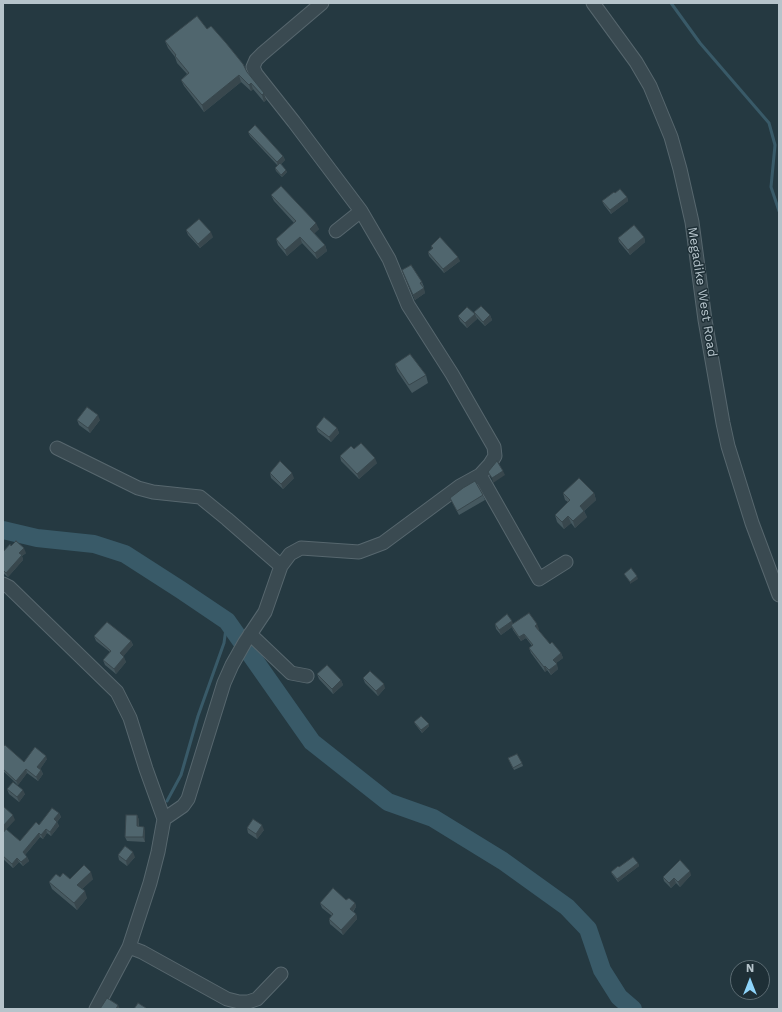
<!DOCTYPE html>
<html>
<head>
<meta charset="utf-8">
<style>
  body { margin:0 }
  #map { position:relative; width:782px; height:1012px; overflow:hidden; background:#253941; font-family:"Work Sans",sans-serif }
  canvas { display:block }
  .frame { position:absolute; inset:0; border:4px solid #b6c4cb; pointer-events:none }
  .north { position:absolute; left:730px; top:960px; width:40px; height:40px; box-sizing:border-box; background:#1e2f36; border:1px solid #5b6b72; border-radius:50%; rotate:0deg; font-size:11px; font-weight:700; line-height:16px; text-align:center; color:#b6c4cb }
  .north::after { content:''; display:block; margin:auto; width:14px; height:18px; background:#8dd4fa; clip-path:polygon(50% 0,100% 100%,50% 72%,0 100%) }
</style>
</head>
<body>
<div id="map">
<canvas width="782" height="1012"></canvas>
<div class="frame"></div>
<div class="north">N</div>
</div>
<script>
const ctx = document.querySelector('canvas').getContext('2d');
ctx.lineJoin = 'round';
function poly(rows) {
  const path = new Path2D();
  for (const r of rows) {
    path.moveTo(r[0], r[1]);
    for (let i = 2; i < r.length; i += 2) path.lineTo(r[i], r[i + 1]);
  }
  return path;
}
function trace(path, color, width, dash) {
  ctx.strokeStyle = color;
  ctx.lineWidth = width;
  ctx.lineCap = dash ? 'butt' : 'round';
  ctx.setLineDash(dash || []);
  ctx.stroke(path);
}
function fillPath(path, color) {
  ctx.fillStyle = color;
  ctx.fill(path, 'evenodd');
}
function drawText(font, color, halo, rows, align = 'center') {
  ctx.font = font + ' "Work Sans",sans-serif';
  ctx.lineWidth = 3;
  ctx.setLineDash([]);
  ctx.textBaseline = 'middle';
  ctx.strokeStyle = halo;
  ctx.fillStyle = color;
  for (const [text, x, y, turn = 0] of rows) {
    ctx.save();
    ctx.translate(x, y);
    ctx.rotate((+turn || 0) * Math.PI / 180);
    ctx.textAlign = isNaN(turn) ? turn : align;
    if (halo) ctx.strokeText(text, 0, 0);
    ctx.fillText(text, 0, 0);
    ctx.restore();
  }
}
trace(poly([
  [671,3,700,43,769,123,775,145,771,187,779,211],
  [167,801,181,775,198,716,224,643,227,621]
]), '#395a68', 3);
trace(poly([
  [3,530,37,538,94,544,125,554,181,590,227,621,312,742,388,802,433,818,503,861,567,907,588,929,602,970,619,997,633,1009]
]), '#395a68', 18);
const minor = poly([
  [322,3,262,54,256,60,253,67,256,74,294,122,361,211],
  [593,3,636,62,650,86,671,137,680,169,692,222,705,320,723,423,728,446,752,523,779,595],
  [57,448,138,488,153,492,200,497,227,519,281,566],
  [480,475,539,579,566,562],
  [3,584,9,587,117,692,130,718,146,769,164,819,158,852,150,883,129,947,96,1009],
  [250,634,291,673,307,676],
  [164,819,183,806,188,799,224,683,232,665,245,642,265,612,281,566,290,554,301,548,359,552,383,543,460,486,480,475,490,464,495,456,494,447,452,374,408,305,389,259,361,211,336,231],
  [129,947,142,952,227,999,239,1002,248,1002,257,999,281,974]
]);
trace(minor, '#57676e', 15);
trace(minor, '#3a4a51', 13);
fillPath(poly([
  [207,29,247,72,266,100,264,102,253,89,251,91,241,82,204,112,184,86,181,80,187,74,177,63,175,57,168,48,165,41],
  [248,132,283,156,285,160,281,164,287,172,282,177,276,171,275,168,278,166,250,136],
  [615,193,627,197,628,201,611,214,604,205,602,201],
  [271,195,319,229,314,233,325,245,327,251,317,259,302,243,287,256,278,245,276,239,294,223,274,201],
  [186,230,213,237,200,248,188,235],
  [644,237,645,242,630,255,619,242,618,238],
  [431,246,460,261,444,273,429,256,428,252,432,249],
  [402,270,422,282,424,287,423,287,425,293,415,300],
  [474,312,490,315,492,320,485,326,476,317,477,319,467,328,460,321,458,316,475,314],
  [395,364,426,375,428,383,412,393,397,371],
  [77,420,100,420,90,433,79,425],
  [316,427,337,428,339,433,331,442,318,432],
  [354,449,377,463,359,479,341,461,340,456],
  [270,473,294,478,283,489,271,478],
  [563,493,594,493,596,500,584,511,587,517,575,528,571,523,564,529,557,522,555,515,568,502,565,500],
  [483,495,485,500,459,515,452,502,450,498],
  [3,552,26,553,22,556,23,560,8,577,3,573],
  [495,624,513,624,539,629,538,630,550,644,561,653,563,658,556,663,558,669,551,675,547,670,545,672,531,653,529,648,532,646,526,638,521,641,513,630,512,627,501,635,496,629],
  [94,636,131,641,133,645,123,656,126,662,116,674,105,665,103,660,110,652,96,641],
  [317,674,341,680,343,685,333,694,319,679],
  [363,678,385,688,378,696,365,683],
  [414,722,429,724,429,726,422,733,415,724],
  [3,747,24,762,47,759,40,769,41,770,43,774,38,781,27,773,18,785,3,771],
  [509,760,522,763,523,766,514,770],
  [7,789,25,794,19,802,9,794],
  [59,813,61,817,57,822,59,826,51,836,47,833,43,839,40,837,25,855,27,857,29,861,23,866,19,862,13,868,3,859,3,833,20,841,39,825],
  [137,815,139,820,139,826,145,831,145,842,127,841,125,837],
  [247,828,264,830,257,839,248,833],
  [118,855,135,857,127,866,119,860],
  [638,863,639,866,618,882,612,874,611,872],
  [691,875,680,887,676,883,671,888,664,881,663,877],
  [60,877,70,879,93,879,82,889,87,898,77,910,52,889,49,882],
  [346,900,355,903,356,907,353,912,356,914,357,919,343,935,330,924,329,919,332,916,322,908,320,903]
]), '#45585f');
fillPath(poly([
  [239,75,241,82,204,112,202,105],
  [251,83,253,89,251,91,249,85],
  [264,93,266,100,264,102,262,95],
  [283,156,285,160,278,167,277,162],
  [286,170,287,172,282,177,281,175],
  [627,197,628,201,611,214,610,210],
  [316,223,319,229,313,235,310,229],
  [211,232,213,237,200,248,198,244],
  [300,237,302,243,287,256,285,250],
  [644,237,645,242,630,255,628,250],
  [325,245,327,251,317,259,315,253],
  [458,257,460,261,444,273,443,269],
  [424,288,425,293,415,300,413,295],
  [475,314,477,319,467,328,465,323],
  [490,315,492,320,485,326,483,322],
  [98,415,100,420,90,433,88,428],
  [337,428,339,433,331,442,329,437],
  [375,458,377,463,359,479,357,474],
  [503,471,505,475,493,483,492,478],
  [292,473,294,478,283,489,281,484],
  [594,493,596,500,584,511,587,517,575,528,573,521,580,506],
  [568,516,571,523,564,529,562,522],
  [24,548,26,553,22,556,23,560,8,577,6,573,19,553],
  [637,576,638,579,630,584,630,582],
  [512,621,514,626,511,625,512,627,501,635,499,630],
  [537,624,539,629,537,631,535,626],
  [524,634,526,638,521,641,519,637],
  [131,641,133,645,122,658,120,653],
  [561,653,563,658,555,664,553,660],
  [124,657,126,662,116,674,114,669],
  [557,664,558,669,551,675,549,670],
  [545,666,547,670,545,672,544,667],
  [341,680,343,685,333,694,332,689],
  [384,684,385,688,378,696,376,691],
  [429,724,429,726,422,733,421,730],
  [46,756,47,759,39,771,37,767],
  [26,769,27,773,18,785,16,781],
  [41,770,43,774,38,781,36,777],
  [23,790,25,794,19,802,17,797],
  [59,813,61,817,55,824,54,819],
  [13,815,15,820,4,832,3,826],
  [137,815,139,820,138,831,137,826],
  [57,822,59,826,51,836,50,832],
  [262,825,264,830,257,839,256,834],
  [144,827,145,831,145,842,143,837],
  [46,829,47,833,43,839,41,835],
  [39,833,40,837,24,856,23,852],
  [133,852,135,857,127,866,126,861],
  [27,857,29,861,23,866,21,862],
  [17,858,19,862,13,868,12,864],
  [638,863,639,866,618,882,617,879],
  [690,871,691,875,680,887,678,882],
  [91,872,93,879,79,892,77,885],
  [674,878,676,883,671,888,669,883],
  [85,891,87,898,77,910,74,903],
  [355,903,356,907,351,913,350,909],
  [356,914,357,919,343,935,341,930],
  [118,1005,120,1009,116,1009]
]), '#38474d');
const building = poly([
  [197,16,207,29,211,26,226,43,243,64,247,72,264,93,262,95,251,83,249,85,239,75,202,105,181,80,189,73,175,56,176,55,165,41,197,16],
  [255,125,283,156,277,162,248,132,255,125],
  [280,163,286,170,281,175,275,168,280,163],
  [281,186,316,223,310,229,325,245,315,253,300,237,285,250,276,239,296,221,271,195,281,186],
  [620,189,627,197,610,210,602,201,614,192,615,193,620,189],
  [199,219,211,232,198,244,186,230,199,219],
  [634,225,644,237,628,250,618,238,634,225],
  [440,237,458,257,443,269,428,252,433,248,431,246,440,237],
  [411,265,422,282,420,283,424,288,413,295,402,270,411,265],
  [481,306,490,315,483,322,474,312,481,306],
  [467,307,475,314,465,323,458,316,467,307],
  [410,354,426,375,409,385,395,364,410,354],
  [87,407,98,415,88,428,77,420,87,407],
  [324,417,337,428,329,437,316,427,324,417],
  [361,443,375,458,357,474,340,456,351,446,354,449,361,443],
  [280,461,292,473,281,484,270,473,280,461],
  [497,461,503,471,492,478,488,472,497,461],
  [579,478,594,493,580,506,584,511,573,521,568,516,562,522,555,515,570,500,563,493,579,478],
  [475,481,483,495,457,511,450,498,463,488,475,481],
  [16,541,24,548,19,553,22,555,6,573,3,570,3,552,10,544,11,546,16,541],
  [631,568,637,576,630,582,624,574,631,568],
  [529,613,537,624,535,626,550,644,552,642,561,653,553,660,557,664,549,670,545,666,544,667,529,648,533,645,524,634,519,637,511,625,529,613],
  [507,614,512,621,499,630,495,624,507,614],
  [107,622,131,641,120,653,124,657,114,669,103,660,111,651,94,636,107,622],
  [327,665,341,680,332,689,317,674,327,665],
  [370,671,384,684,376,691,363,678,370,671],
  [421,716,429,724,421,730,414,722,421,716],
  [5,745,24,762,35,747,46,756,37,767,41,770,36,777,26,769,16,781,3,769,3,747,5,745],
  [517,754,522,763,513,768,508,758,517,754],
  [13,782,23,790,17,797,7,789,13,782],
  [4,807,13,815,3,826,3,809,4,807],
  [52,808,59,813,54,819,57,822,50,832,46,829,41,835,39,833,23,852,27,857,21,862,17,858,12,864,3,856,3,833,6,829,20,841,36,822,39,825,52,808],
  [126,815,137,815,137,826,144,827,143,837,125,837,126,815],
  [253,819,262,825,256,834,247,828,253,819],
  [125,846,133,852,126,861,118,855,125,846],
  [633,857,638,863,617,879,611,872,618,866,619,867,633,857],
  [680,860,690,871,678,882,674,878,669,883,663,877,680,860],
  [84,865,91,872,77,885,85,891,74,903,49,882,56,874,60,877,63,873,70,879,84,865],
  [333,888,346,900,349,898,355,903,350,909,356,914,341,930,329,919,333,914,320,903,333,888],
  [107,998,118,1005,116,1009,100,1009,107,998],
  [138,1003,146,1008,146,1009,134,1009,138,1003]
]);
fillPath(building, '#50666e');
trace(building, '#38474d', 1);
drawText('13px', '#b6c4cb', '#1e2f36', [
  ["Megadike West Road",702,292,81]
]);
</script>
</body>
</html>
